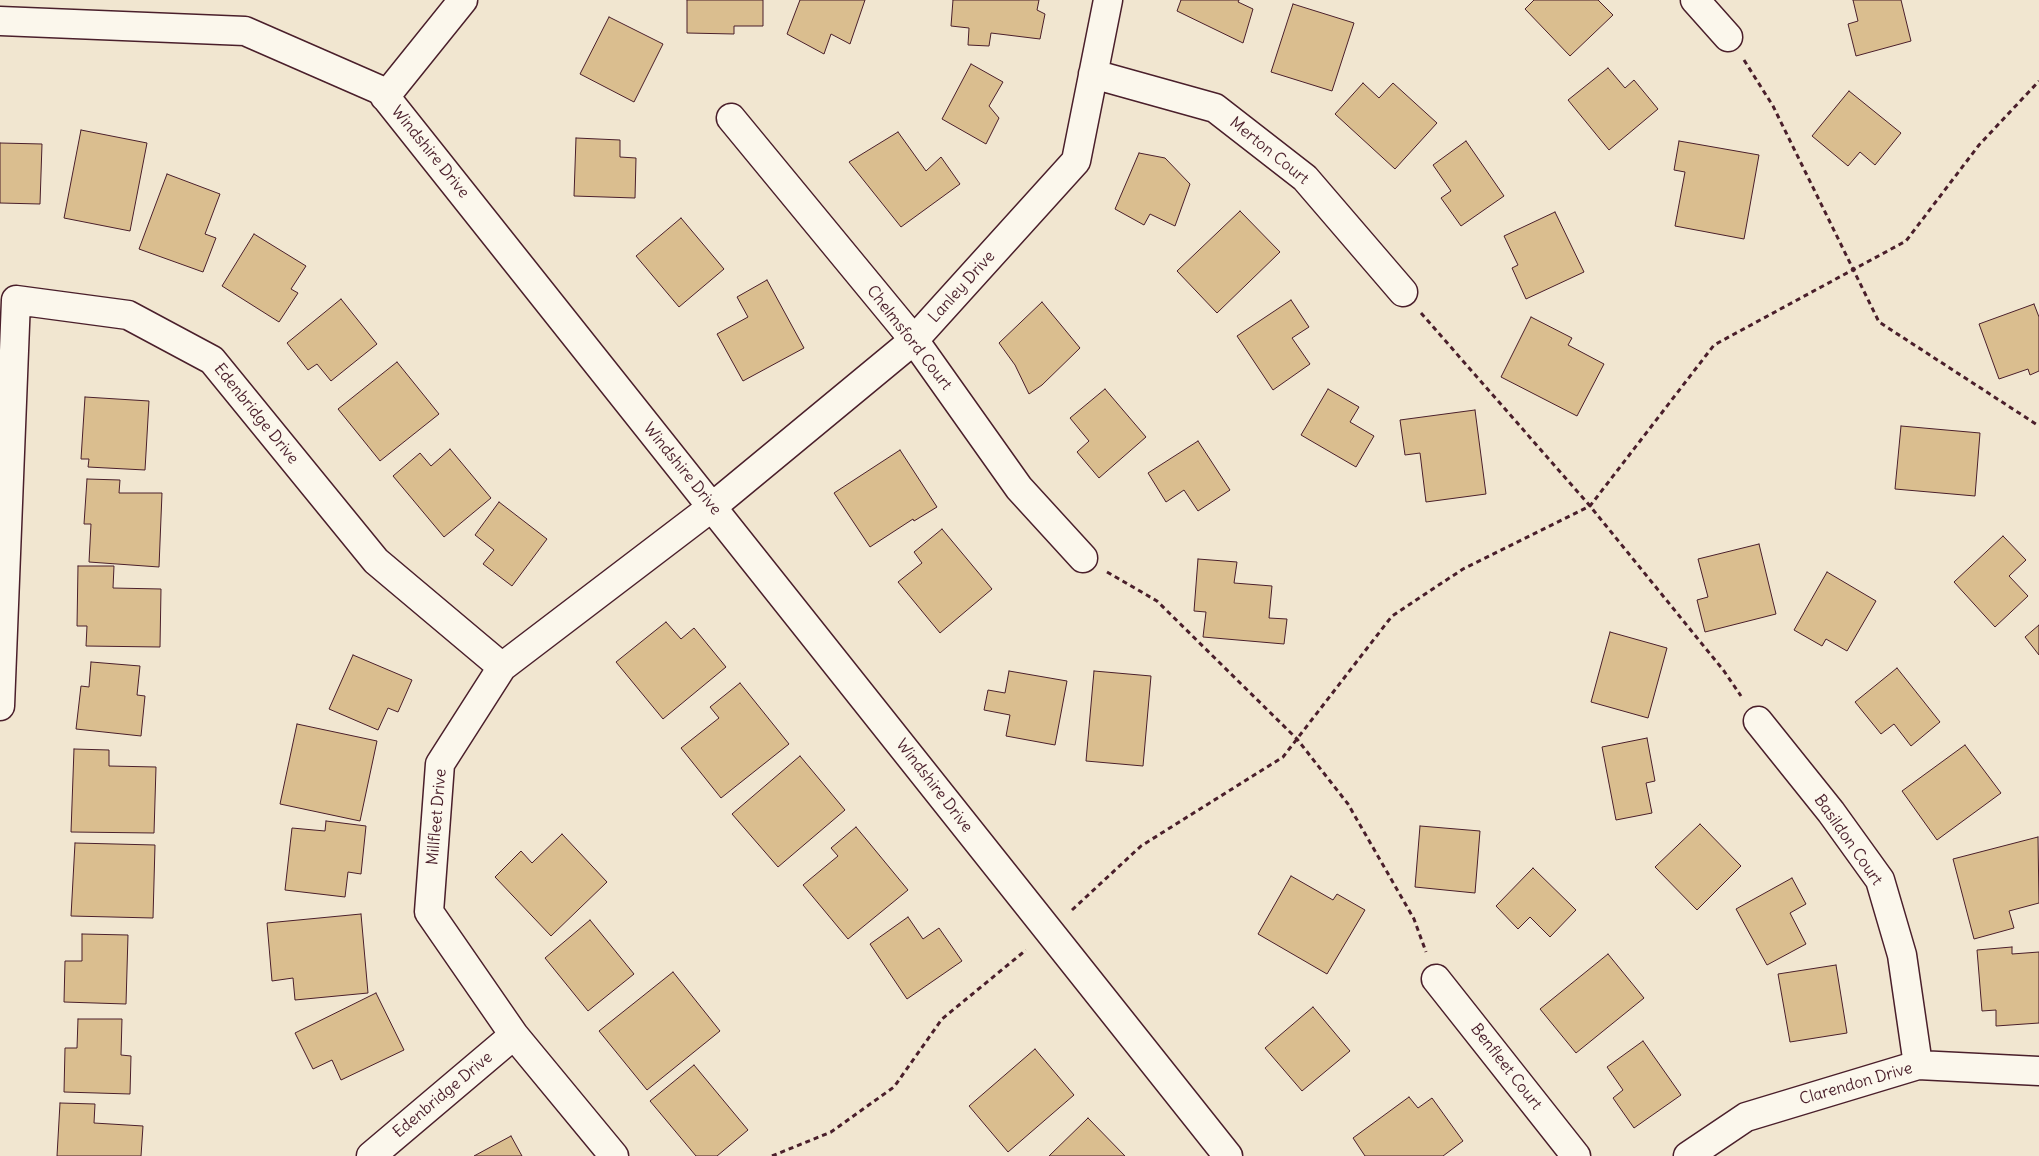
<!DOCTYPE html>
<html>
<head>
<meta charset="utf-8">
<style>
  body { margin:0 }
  canvas { display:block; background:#f1e6d0 }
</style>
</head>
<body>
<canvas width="2039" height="1156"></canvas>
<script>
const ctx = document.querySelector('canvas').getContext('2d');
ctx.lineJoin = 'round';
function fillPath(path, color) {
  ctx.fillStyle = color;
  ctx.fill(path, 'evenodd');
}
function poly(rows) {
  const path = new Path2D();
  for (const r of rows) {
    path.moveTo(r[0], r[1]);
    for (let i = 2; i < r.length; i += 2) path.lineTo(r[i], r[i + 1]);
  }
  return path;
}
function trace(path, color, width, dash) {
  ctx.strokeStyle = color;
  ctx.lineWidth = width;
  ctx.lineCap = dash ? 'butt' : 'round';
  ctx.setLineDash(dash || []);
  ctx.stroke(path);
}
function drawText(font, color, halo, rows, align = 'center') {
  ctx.font = font + ' Delius,sans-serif';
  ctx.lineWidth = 4;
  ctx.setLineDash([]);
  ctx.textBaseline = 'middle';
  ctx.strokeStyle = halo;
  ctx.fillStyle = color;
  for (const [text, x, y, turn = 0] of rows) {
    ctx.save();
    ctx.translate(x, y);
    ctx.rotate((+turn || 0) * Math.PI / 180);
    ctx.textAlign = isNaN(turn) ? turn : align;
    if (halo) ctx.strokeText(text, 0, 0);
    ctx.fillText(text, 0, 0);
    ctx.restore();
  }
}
const building = poly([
  [687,0,763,0,763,26,734,26,734,34,687,33,687,0],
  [800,0,865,0,850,44,831,34,824,54,787,34,800,0],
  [953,0,1039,0,1037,10,1045,14,1040,39,991,33,989,46,968,45,969,28,951,26,953,0],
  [1181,0,1239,0,1238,2,1253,9,1243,43,1177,11,1181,0],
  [1534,0,1598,0,1613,15,1570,56,1525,9,1534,0],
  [1853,0,1901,0,1911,41,1856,56,1848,24,1858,21,1853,0],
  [1293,4,1354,23,1332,91,1271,72,1293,4],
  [609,17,663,44,634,102,580,74,609,17],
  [971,64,1003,82,989,106,999,118,986,144,942,119,971,64],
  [1608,68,1625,88,1634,80,1658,109,1609,150,1568,100,1608,68],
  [1363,83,1379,98,1393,83,1437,123,1395,169,1335,114,1363,83],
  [1849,91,1901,133,1875,165,1860,152,1848,166,1812,136,1849,91],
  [81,130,147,143,130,231,64,218,81,130],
  [898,132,926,171,941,157,960,184,901,227,849,162,898,132],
  [576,138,620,140,620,157,636,158,635,198,574,196,576,138],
  [1466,141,1504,196,1461,226,1441,198,1451,191,1433,165,1466,141],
  [1679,141,1759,155,1744,239,1675,226,1685,172,1674,170,1679,141],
  [0,143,42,144,40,204,0,203,0,143],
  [1139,153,1165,158,1190,184,1175,226,1150,214,1144,225,1115,209,1139,153],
  [167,174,220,194,205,234,216,238,203,272,139,249,167,174],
  [1240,211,1280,252,1217,313,1177,271,1240,211],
  [1555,212,1584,272,1526,299,1512,268,1518,265,1504,236,1555,212],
  [681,218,724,269,679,307,636,256,681,218],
  [254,234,306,266,291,289,298,293,279,322,222,286,254,234],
  [767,280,804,348,743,381,717,334,748,317,737,297,767,280],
  [341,299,377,344,331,381,317,364,308,370,287,343,341,299],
  [1291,300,1309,327,1292,338,1310,364,1273,390,1237,336,1291,300],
  [1042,302,1080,348,1042,385,1029,394,1015,365,999,343,1042,302],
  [2034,304,2039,317,2039,371,2030,375,2028,369,1999,379,1979,324,2034,304],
  [1531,317,1572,338,1568,345,1604,364,1577,416,1501,377,1531,317],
  [397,362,439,414,380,461,338,409,397,362],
  [1105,389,1146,437,1099,478,1077,452,1089,441,1070,418,1105,389],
  [1328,389,1359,407,1350,422,1374,436,1356,467,1301,435,1328,389],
  [85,397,149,401,145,470,88,467,89,459,81,459,85,397],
  [1475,410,1486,494,1426,502,1420,453,1405,455,1400,420,1475,410],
  [1901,426,1980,433,1975,496,1895,489,1901,426],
  [1198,441,1230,490,1198,511,1184,490,1166,502,1148,473,1198,441],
  [450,449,491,498,444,537,393,476,420,453,431,466,450,449],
  [900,450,937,507,914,521,913,519,870,547,834,493,900,450],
  [87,479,120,480,119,493,162,493,159,567,89,562,91,524,84,524,87,479],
  [499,502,547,539,512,586,483,564,494,550,475,535,499,502],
  [942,529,992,589,940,633,898,582,922,563,914,552,942,529],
  [2003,536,2026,560,2009,576,2028,596,1995,627,1954,582,2003,536],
  [1759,544,1776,614,1705,632,1697,600,1708,597,1698,559,1759,544],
  [1198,559,1237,562,1234,583,1272,586,1269,618,1287,619,1284,644,1203,637,1206,612,1194,611,1198,559],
  [78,566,114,566,113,588,161,589,160,647,86,646,87,626,77,626,78,566],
  [1827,572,1876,601,1847,651,1826,639,1822,646,1794,630,1827,572],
  [666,622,681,639,694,628,726,667,663,719,616,662,666,622],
  [2039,625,2039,655,2025,637,2039,625],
  [1610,632,1667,648,1648,718,1591,702,1610,632],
  [353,655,412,680,398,712,388,708,378,730,329,709,353,655],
  [91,662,140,666,137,695,145,696,141,736,76,729,81,686,89,687,91,662],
  [1897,668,1940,722,1911,746,1894,724,1881,734,1855,702,1897,668],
  [1009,671,1067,681,1055,745,1006,736,1010,715,984,710,988,690,1005,693,1009,671],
  [1094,671,1151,676,1143,766,1086,761,1094,671],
  [740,683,789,744,721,798,681,748,719,718,710,707,740,683],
  [297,724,377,741,360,821,280,804,297,724],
  [1647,738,1655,781,1646,783,1652,813,1616,820,1602,747,1647,738],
  [1965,745,2001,793,1937,840,1902,791,1965,745],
  [74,749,109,750,109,766,156,767,154,833,71,832,74,749],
  [800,756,845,810,778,867,732,814,800,756],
  [326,821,366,826,361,874,348,872,345,897,285,890,292,828,325,831,326,821],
  [1700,824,1741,866,1697,910,1655,867,1700,824],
  [1420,826,1480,831,1475,893,1415,887,1420,826],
  [856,827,908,890,848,939,803,885,838,856,831,848,856,827],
  [562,834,607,882,551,936,495,877,521,851,532,863,562,834],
  [2038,837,2039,903,2009,911,2014,928,1974,939,1953,859,2038,837],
  [75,843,155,845,153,918,71,916,75,843],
  [1533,868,1576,910,1550,937,1530,917,1518,929,1496,906,1533,868],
  [1291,876,1333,900,1337,894,1365,910,1327,974,1258,934,1291,876],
  [1792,878,1806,904,1790,913,1806,944,1767,965,1736,909,1792,878],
  [361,914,368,993,295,1000,293,978,272,981,267,923,361,914],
  [908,917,923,939,939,928,962,961,907,999,870,944,908,917],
  [590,920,634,974,588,1011,545,958,590,920],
  [82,934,128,935,126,1004,64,1002,65,961,82,961,82,934],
  [2012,947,2012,954,2039,952,2039,1023,1996,1026,1996,1010,1982,1011,1977,950,2012,947],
  [1608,954,1644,998,1576,1053,1540,1009,1608,954],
  [1836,965,1847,1033,1790,1042,1778,974,1836,965],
  [673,972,720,1031,647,1090,599,1031,673,972],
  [376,993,404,1050,341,1080,332,1060,313,1069,295,1033,376,993],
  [1313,1007,1350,1051,1302,1091,1265,1048,1313,1007],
  [78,1019,122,1019,121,1055,131,1056,130,1094,64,1092,65,1048,77,1048,78,1019],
  [1643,1041,1681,1095,1634,1128,1613,1098,1623,1090,1607,1067,1643,1041],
  [1035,1049,1074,1095,1008,1152,969,1106,1035,1049],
  [694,1065,748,1130,717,1156,696,1156,650,1101,694,1065],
  [1409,1097,1418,1108,1432,1098,1463,1141,1443,1156,1365,1156,1353,1138,1409,1097],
  [60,1103,95,1104,94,1123,143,1126,141,1156,57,1156,60,1103],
  [1088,1118,1125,1156,1049,1156,1088,1118],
  [511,1136,522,1156,474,1156,511,1136]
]);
fillPath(building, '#dabe8f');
trace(building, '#4a1f2b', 1);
const street = poly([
  [1695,0,1728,37],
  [0,21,245,31,380,90,1228,1156],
  [1093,74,1215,108,1305,178,1403,292],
  [385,97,463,0],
  [731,118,914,340,1019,488,1083,558],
  [0,706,16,300,128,315,212,360,376,561,502,667],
  [1758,721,1831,812,1880,880,1902,955,1918,1065],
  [1436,979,1576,1156],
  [371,1156,514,1035],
  [614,1156,514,1035,429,912,440,764,502,667,712,507,914,340,1076,161,1108,0],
  [1688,1156,1746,1117,1918,1065,2039,1071]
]);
trace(street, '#4a1f2b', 31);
trace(poly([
  [1744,60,1773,106,1879,322,2039,426],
  [1421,313,1590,506,1724,671,1741,696],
  [1107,572,1157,601,1297,739,1348,804,1414,919,1426,952],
  [1072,910,1141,846,1283,757,1392,616,1463,569,1590,506,1714,345,1906,241,1979,145,2039,81],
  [772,1156,831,1132,894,1087,942,1019,1026,950]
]), '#4a1f2b', 3, [5, 4]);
trace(street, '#fbf7ec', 28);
drawText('16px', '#4a1f2b', '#fbf7ec', [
  ["Merton Court",1269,151,39],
  ["Windshire Drive",430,152,51],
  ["Lanley Drive",962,287,-48],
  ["Chelmsford Court",909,338,52],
  ["Edenbridge Drive",256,414,51],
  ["Windshire Drive",682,469,51],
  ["Windshire Drive",934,786,52],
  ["Millfleet Drive",437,817,-85],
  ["Basildon Court",1848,840,55],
  ["Benfleet Court",1506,1067,52],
  ["Clarendon Drive",1856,1084,-16],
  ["Edenbridge Drive",443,1095,-40]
]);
</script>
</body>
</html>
